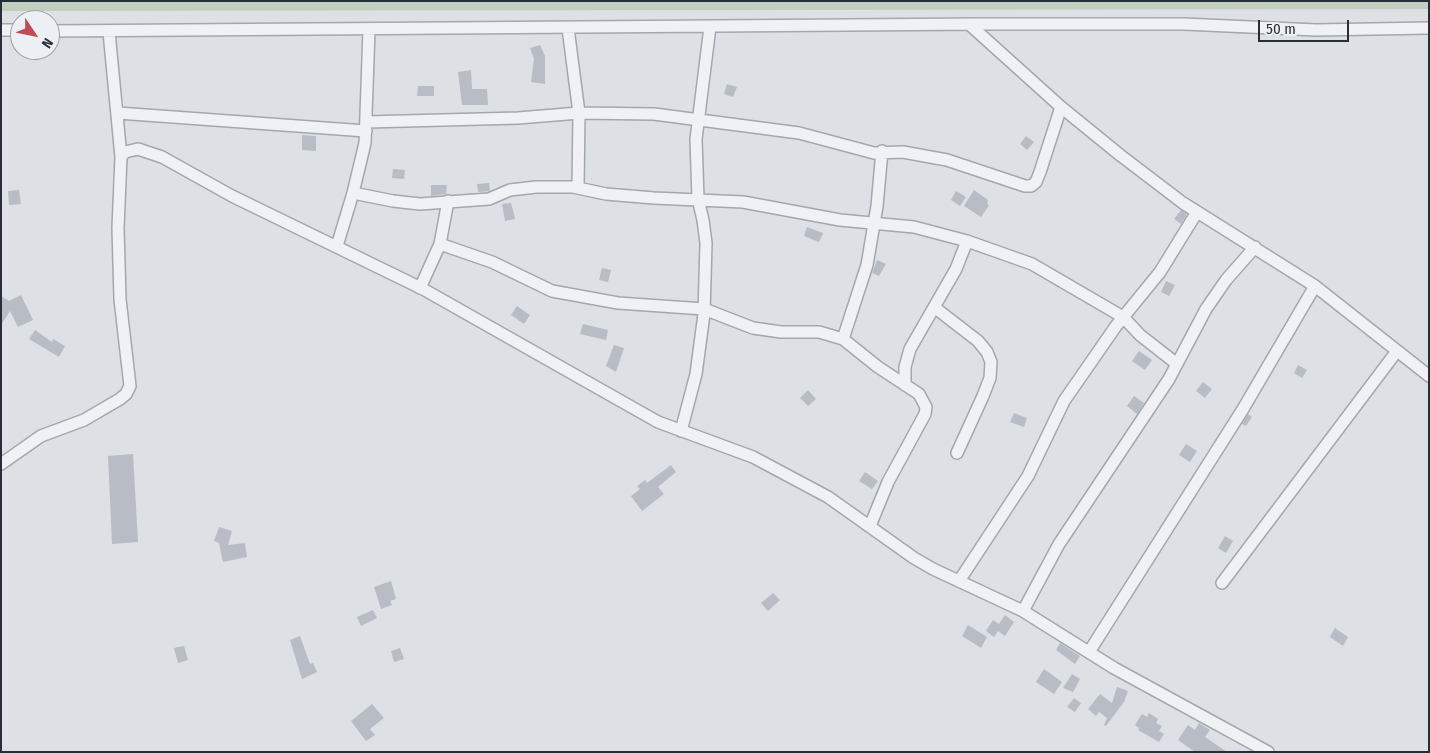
<!DOCTYPE html>
<html>
<head>
<meta charset="utf-8">
<style>
  body { margin:0 }
  #map { position:relative; width:1430px; height:753px; overflow:hidden; background:#dde0e5; font-family:"Fira Sans Condensed",sans-serif }
  canvas { display:block }
  .frame { position:absolute; inset:0; border:2px solid #282d3a; pointer-events:none }
  .north { position:absolute; left:10px; top:10px; width:50px; height:50px; box-sizing:border-box; background:#eceff3; border:1px solid #9ea1a9; border-radius:50%; rotate:124deg; font-size:14px; font-weight:700; line-height:20px; text-align:center; color:#282d3a }
  .north::after { content:''; display:block; margin:auto; width:18px; height:22px; background:#bf4d56; clip-path:polygon(50% 0,100% 100%,50% 72%,0 100%) }
  .scale { position:absolute; left:1258px; top:20px; width:91px; height:22px; box-sizing:border-box; border:2px solid #282d3a; border-top:0; padding-left:6px; font-size:15px; line-height:18px; white-space:nowrap; color:#282d3a; -webkit-text-stroke:4px #eceff3; paint-order:stroke }
</style>
</head>
<body>
<div id="map">
<canvas width="1430" height="753"></canvas>
<div class="frame"></div>
<div class="north">N</div>
<div class="scale">50 m</div>
</div>
<script>
const ctx = document.querySelector('canvas').getContext('2d');
ctx.lineJoin = 'round';
function fillPath(path, color) {
  ctx.fillStyle = color;
  ctx.fill(path, 'evenodd');
}
function poly(rows) {
  const path = new Path2D();
  for (const r of rows) {
    path.moveTo(r[0], r[1]);
    for (let i = 2; i < r.length; i += 2) path.lineTo(r[i], r[i + 1]);
  }
  return path;
}
function trace(path, color, width, dash) {
  ctx.strokeStyle = color;
  ctx.lineWidth = width;
  ctx.lineCap = dash ? 'butt' : 'round';
  ctx.setLineDash(dash || []);
  ctx.stroke(path);
}
fillPath(poly([
  [1,1,1429,1,1429,9,1,11]
]), '#c2cebf');
fillPath(poly([
  [540,45,545,56,545,84,531,82,534,59,530,48],
  [471,70,472,89,487,89,488,105,462,105,458,72],
  [727,84,737,87,733,97,724,94],
  [418,86,434,86,434,96,417,96],
  [302,135,316,136,316,151,302,150],
  [1026,136,1034,142,1027,150,1020,144],
  [393,169,405,170,404,179,392,178],
  [489,183,490,191,478,192,477,184],
  [431,185,447,185,446,194,431,196],
  [19,190,21,204,9,205,8,191],
  [974,190,988,200,987,204,989,205,981,217,964,206],
  [956,191,966,197,960,206,951,200],
  [511,203,515,219,505,221,502,204],
  [1181,210,1187,214,1181,224,1174,219],
  [807,227,823,233,819,242,804,236],
  [877,260,886,264,879,276,872,273],
  [602,268,611,270,608,282,599,280],
  [1166,281,1175,285,1169,296,1161,292],
  [21,295,33,320,18,327,10,311,1,325,1,296,9,301],
  [517,306,530,315,524,324,511,315],
  [583,324,608,330,606,340,580,334],
  [35,330,52,342,53,339,65,346,59,357,29,339],
  [614,345,624,348,616,372,606,366],
  [1139,351,1152,360,1145,370,1132,361],
  [1298,365,1307,370,1302,378,1294,373],
  [1203,382,1212,389,1205,398,1196,391],
  [808,390,816,399,808,406,800,398],
  [1134,396,1144,403,1137,414,1127,406],
  [1014,413,1027,418,1024,427,1010,422],
  [1248,414,1252,417,1246,426,1242,424],
  [1186,444,1197,451,1190,462,1179,455],
  [133,454,138,542,112,544,108,456],
  [671,465,676,472,658,487,664,494,642,511,631,496,640,489,637,486,645,480,647,483],
  [865,472,878,481,872,489,859,481],
  [219,527,232,531,228,545,245,543,247,557,223,562,219,543,214,541],
  [1225,536,1233,541,1226,553,1218,548],
  [391,581,396,599,390,601,392,605,381,609,374,587],
  [773,593,780,600,768,611,761,603],
  [373,610,377,618,361,626,357,617],
  [1005,615,1014,622,1005,636,998,631,994,637,986,631,993,620,999,624],
  [968,625,987,637,981,648,962,636],
  [1335,628,1348,637,1343,646,1330,637],
  [300,636,310,664,313,663,317,672,302,679,290,640],
  [1060,643,1080,656,1075,664,1056,650],
  [184,646,188,660,178,663,174,648],
  [400,648,404,659,394,662,391,651],
  [1044,669,1062,682,1054,694,1036,682],
  [1072,674,1080,679,1073,692,1063,688],
  [1117,687,1128,691,1124,702,1106,726,1104,725,1107,718,1099,712,1096,716,1088,709,1100,694,1112,703],
  [1074,698,1081,703,1075,712,1067,707],
  [372,704,384,718,370,729,375,735,366,741,351,721],
  [1149,713,1158,719,1156,723,1162,726,1159,731,1164,734,1159,742,1138,730,1139,728,1135,725,1142,714,1147,717],
  [1199,723,1210,730,1205,737,1227,752,1195,752,1178,740,1188,725,1195,730]
]), '#b8bcc5');
const minor = poly([
  [970,25,1061,107,1120,155,1183,203,1315,286,1429,376],
  [568,28,579,113,578,188],
  [1,30,20,30],
  [50,31,980,24,1184,24,1316,30,1429,28],
  [118,113,366,131],
  [367,122,518,118,579,113,654,114,799,133,874,153,903,152,947,160,1025,186,1031,186,1036,182,1040,172,1061,107],
  [121,157,125,152,138,149,162,157,232,196,423,289,658,422,753,457,828,497,914,558,933,569,1023,611,1114,668,1268,752],
  [353,193,393,201,420,204,489,199,510,190,536,187,573,187,606,194,654,198,743,202,840,220,914,227,967,241,1032,264,1123,317,1140,335,1177,364],
  [440,244,492,262,552,291,618,303,704,309,753,328,781,332,819,332,843,339,878,367,919,394,926,407,925,414,888,482,870,526],
  [337,246,353,193,365,143,369,30],
  [420,288,440,244,448,201],
  [934,307,978,341,987,352,991,362,990,378,983,396,957,453],
  [843,339,867,265,877,206,882,151],
  [905,385,905,367,910,349,956,269,967,241],
  [681,431,696,374,704,314,706,243,703,220,698,199,696,139,710,27],
  [1,464,41,436,84,420,120,399,126,394,130,386,120,299,118,228,121,157,109,32],
  [959,581,1028,476,1064,401,1116,326,1160,272,1197,212],
  [1222,583,1397,351],
  [1023,611,1059,544,1169,379,1206,309,1226,280,1255,247],
  [1089,652,1243,409,1315,286]
]);
trace(minor, '#a3a7ae', 14);
trace(minor, '#eff1f4', 11);
</script>
</body>
</html>
